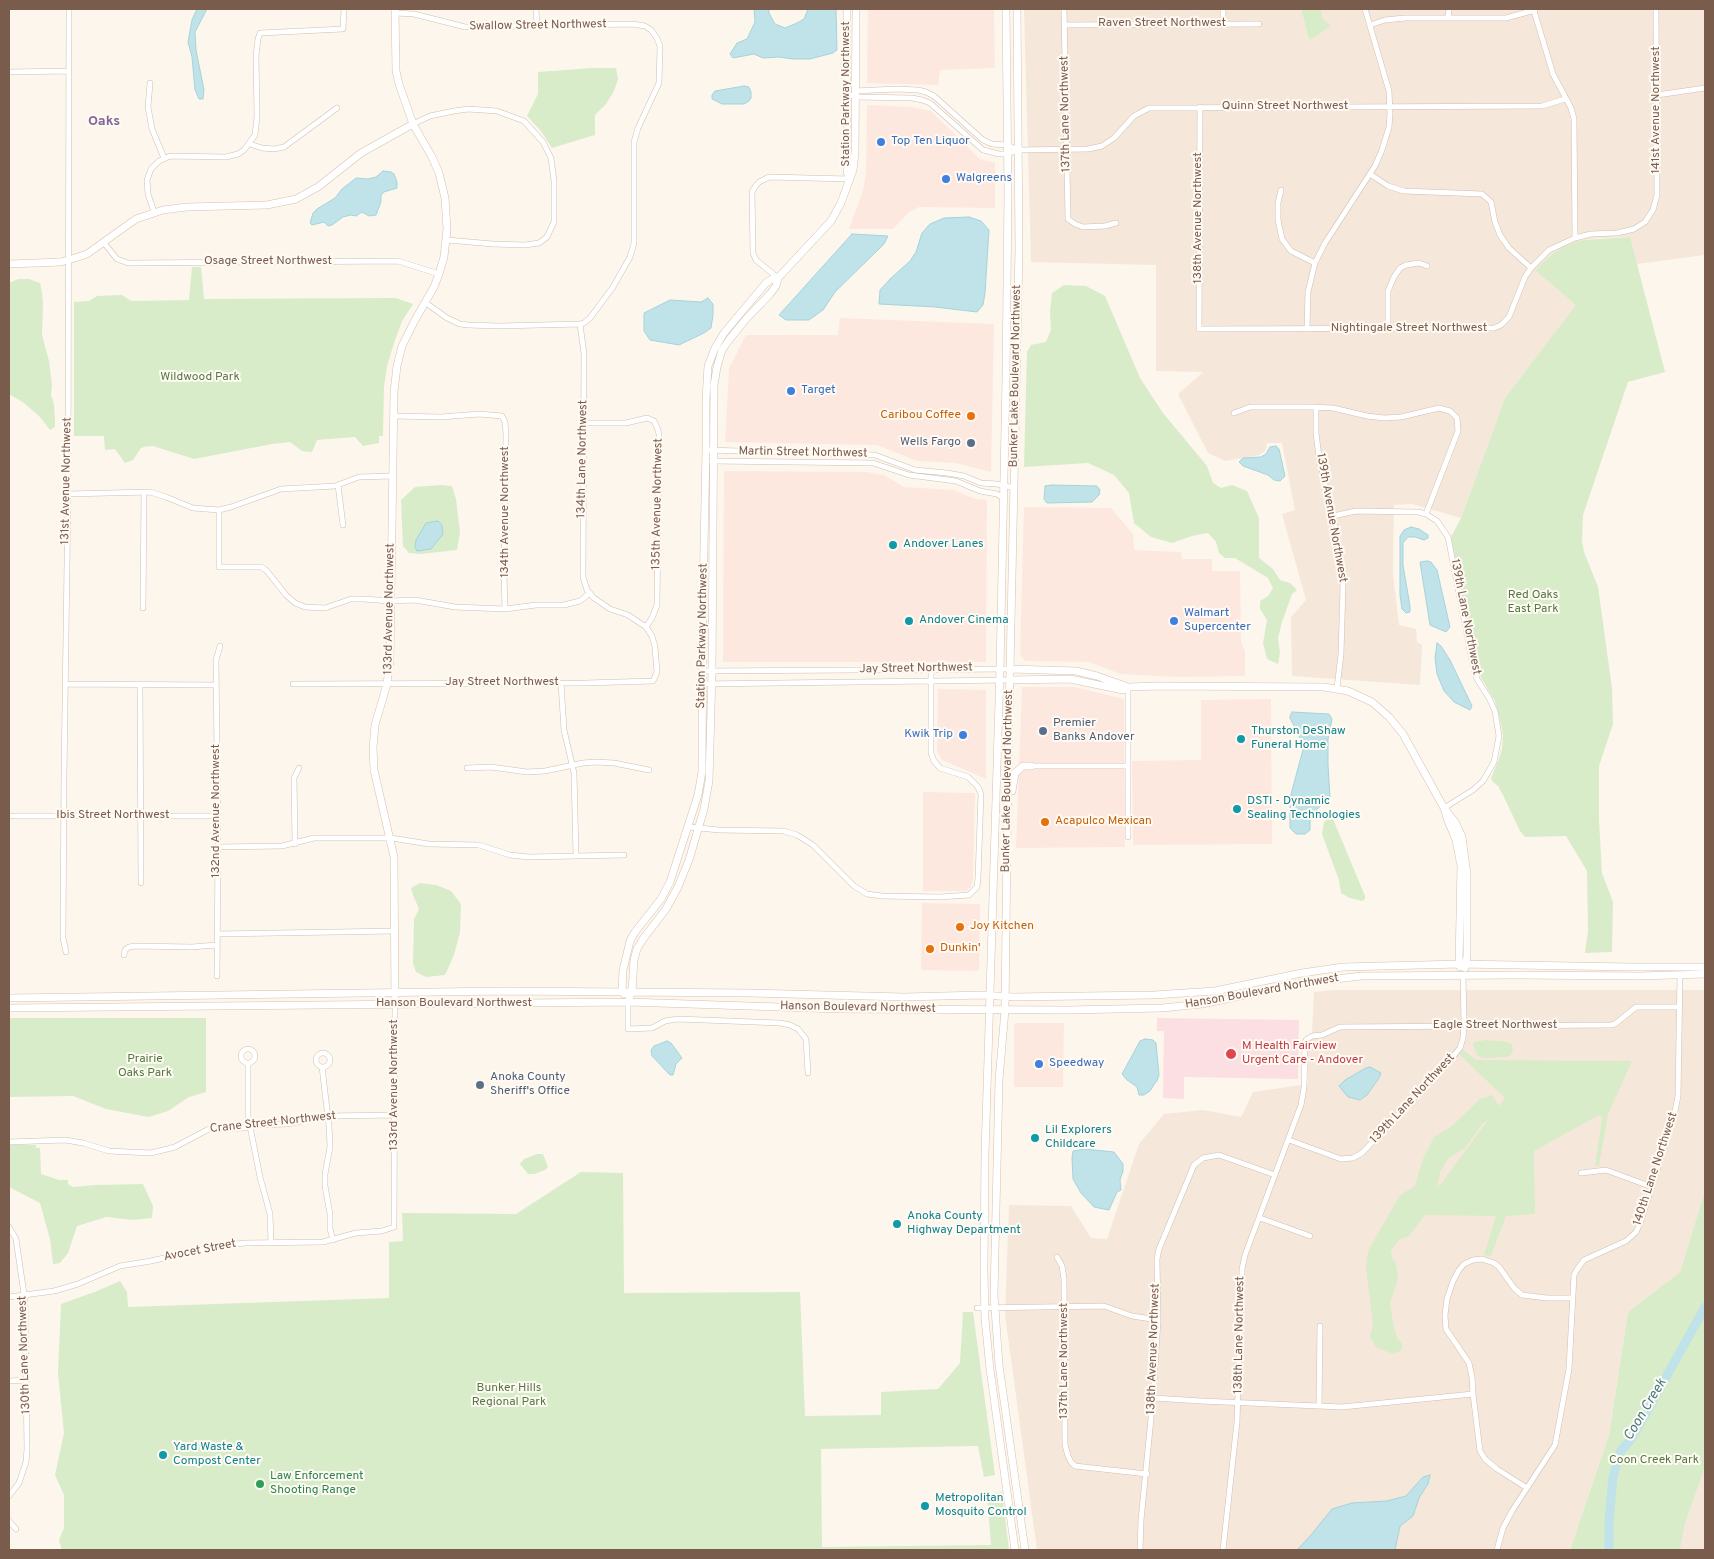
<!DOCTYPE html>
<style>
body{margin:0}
#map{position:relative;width:1714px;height:1559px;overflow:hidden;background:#fdf6ec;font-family:Overpass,sans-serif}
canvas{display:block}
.frame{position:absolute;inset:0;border:10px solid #7a5c4d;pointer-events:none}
</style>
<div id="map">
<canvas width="1714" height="1559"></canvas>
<div class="frame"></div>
</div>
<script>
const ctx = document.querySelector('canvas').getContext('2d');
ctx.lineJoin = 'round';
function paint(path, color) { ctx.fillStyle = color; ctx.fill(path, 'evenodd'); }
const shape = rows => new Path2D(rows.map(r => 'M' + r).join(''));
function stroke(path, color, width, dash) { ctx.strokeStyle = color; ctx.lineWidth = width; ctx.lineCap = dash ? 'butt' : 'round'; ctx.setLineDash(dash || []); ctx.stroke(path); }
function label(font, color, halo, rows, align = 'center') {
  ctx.font = font + ' Overpass,sans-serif'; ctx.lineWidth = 4; ctx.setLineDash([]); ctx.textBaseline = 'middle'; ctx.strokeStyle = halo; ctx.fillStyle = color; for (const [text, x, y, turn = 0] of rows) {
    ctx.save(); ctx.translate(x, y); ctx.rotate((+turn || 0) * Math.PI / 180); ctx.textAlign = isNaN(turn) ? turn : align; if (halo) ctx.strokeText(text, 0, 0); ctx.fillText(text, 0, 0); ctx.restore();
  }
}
paint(shape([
 [1024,9,1301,9,1309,40,1322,18,1321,9,1705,9,1705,255,1637,264,1629,237,1599,238,1582,240,1536,270,1577,305,1505,398,1461,518,1412,504,1394,505,1393,575,1399,625,1416,629,1417,642,1422,645,1420,685,1292,676,1291,617,1306,600,1282,514,1295,510,1282,443,1267,443,1265,451,1259,455,1225,461,1208,453,1178,394,1203,372,1156,371,1156,265,1031,262],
 [1335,990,1705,990,1705,1190,1680,1272,1628,1312,1609,1435,1570,1550,1037,1550,1005,1315,1009,1205,1071,1206,1091,1238,1107,1239,1139,1144,1164,1114,1203,1110,1241,1117,1253,1092,1308,1084,1308,1045,1312,1032,1314,992],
 [1705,1467,1705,1550,1680,1550,1685,1524]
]), '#f5e8da');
paint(shape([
 [868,9,994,9,995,68,940,70,938,85,867,83],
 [867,105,911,107,931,111,980,159,995,163,995,208,919,207,909,212,893,229,849,229,863,191,866,171],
 [840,318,994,324,991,472,956,463,917,461,877,445,725,442,729,369,746,335,838,335],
 [724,471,866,472,884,475,904,487,954,490,975,499,987,500,986,662,723,662],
 [1024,507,1111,508,1133,534,1134,550,1181,552,1182,559,1212,559,1212,571,1240,571,1241,641,1245,652,1245,676,1176,677,1121,674,1089,662,1025,661,1020,654],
 [1022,687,1075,687,1124,699,1125,847,1016,848],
 [938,689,986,690,986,779,942,760,937,752],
 [1271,699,1272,844,1133,845,1132,761,1201,760,1201,700],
 [923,792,975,793,973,880,971,887,966,891,923,891],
 [922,903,980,904,979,971,921,970],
 [1016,1023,1064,1023,1063,1087,1014,1087,1014,1026]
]), '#fde8e0');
paint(shape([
 [1157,1018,1299,1020,1298,1079,1184,1077,1184,1099,1163,1098,1164,1031,1157,1031]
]), '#fbdfe3');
paint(shape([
 [1301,9,1321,9,1322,18,1331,26,1309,40],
 [593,68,616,68,618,79,614,91,606,104,595,115,595,135,552,148,541,131,527,116,538,94,538,72],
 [1630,237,1665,372,1628,382,1583,515,1582,541,1584,552,1598,587,1612,688,1613,724,1599,766,1599,820,1602,873,1613,902,1612,952,1585,953,1588,931,1587,871,1566,836,1525,837,1520,831,1503,795,1498,786,1493,782,1491,778,1499,759,1502,749,1503,736,1501,724,1495,701,1480,676,1476,668,1451,537,1461,518,1505,398,1576,305,1535,270,1550,256,1565,246,1582,240],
 [192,267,201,267,204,299,396,298,413,304,402,321,394,343,387,366,384,387,383,436,379,436,379,443,363,446,355,437,328,439,317,440,312,452,302,451,290,442,272,444,194,459,153,446,144,447,141,448,133,460,125,463,115,449,105,450,104,436,74,436,74,302,89,301,97,296,122,295,131,301,189,300],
 [18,279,29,279,40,283,42,293,43,303,42,335,49,361,52,385,51,395,54,404,55,422,55,427,50,430,40,417,24,403,9,394,9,283],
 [1064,285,1086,286,1105,296,1140,378,1163,413,1207,466,1213,483,1221,488,1232,485,1247,491,1259,518,1259,558,1273,569,1280,580,1290,583,1297,590,1292,594,1282,622,1278,638,1280,653,1278,664,1267,659,1263,643,1267,620,1260,609,1260,601,1268,596,1273,588,1268,578,1235,558,1225,558,1219,553,1216,542,1208,533,1192,536,1172,543,1151,537,1134,523,1129,493,1114,475,1088,463,1024,467,1027,352,1031,345,1046,342,1051,330,1050,312,1052,293],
 [441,485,452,486,456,499,460,533,457,550,421,554,409,553,403,546,401,500,415,487],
 [1331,817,1333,819,1365,896,1365,899,1362,901,1350,898,1341,893,1339,880,1322,834,1324,822],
 [420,883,436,885,451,891,461,904,460,932,454,955,445,975,426,977,416,972,413,963,414,919,419,909,413,895,411,888],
 [9,1018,206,1018,206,1092,189,1097,168,1111,149,1117,106,1109,73,1096,9,1097],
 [1485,1040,1507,1042,1512,1044,1513,1051,1511,1055,1507,1057,1483,1058,1477,1055,1473,1045,1475,1042],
 [1462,1049,1476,1060,1632,1061,1608,1114,1599,1166,1595,1166,1602,1118,1599,1115,1534,1151,1535,1214,1506,1216,1491,1256,1484,1255,1496,1216,1425,1215,1409,1236,1399,1240,1391,1250,1392,1258,1396,1264,1398,1279,1390,1303,1394,1328,1397,1338,1402,1344,1402,1350,1393,1354,1376,1347,1370,1337,1373,1324,1366,1266,1368,1251,1400,1195,1415,1186,1423,1159,1434,1137,1452,1126,1480,1099,1492,1095,1499,1106,1505,1098,1459,1054],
 [1488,1120,1437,1189,1440,1172,1448,1159,1465,1148,1483,1123],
 [36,1145,36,1148,40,1148,41,1174,59,1180,68,1180,68,1184,73,1187,96,1185,143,1184,153,1206,152,1218,133,1220,106,1217,77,1226,68,1253,60,1263,53,1264,50,1239,40,1203,9,1187,9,1145],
 [537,1154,543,1154,548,1167,545,1170,534,1174,528,1174,520,1164,524,1159],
 [581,1172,623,1173,624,1293,800,1292,805,1416,881,1415,881,1392,938,1389,960,1363,963,1312,973,1312,995,1475,984,1477,978,1446,821,1449,822,1547,991,1545,987,1494,1002,1492,1009,1550,62,1550,59,1540,64,1528,64,1495,55,1475,64,1433,58,1373,61,1304,97,1291,120,1281,127,1292,128,1307,389,1298,389,1242,403,1241,402,1213,516,1214],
 [1705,1190,1705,1467,1685,1524,1680,1550,1570,1550,1609,1435,1628,1312,1680,1272]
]), '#d8ecc9');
const water = shape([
 [197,9,207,9,195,32,196,50,204,90,203,99,199,99,195,90,192,57,188,42,192,20,197,9],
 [754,9,769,9,769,13,775,24,785,28,797,23,804,19,808,9,836,9,837,50,833,53,810,59,793,59,779,57,763,58,754,54,733,58,730,54,737,43,747,39,755,22,754,9],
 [744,86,749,87,751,92,751,98,749,101,744,104,722,104,712,99,712,95,715,91,744,86],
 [383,171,391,172,394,174,397,182,397,188,384,192,381,195,381,202,376,215,369,216,362,212,356,216,351,215,343,217,332,225,328,226,324,222,312,225,310,223,313,213,317,209,335,198,342,189,356,178,368,179,376,177,383,171],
 [969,217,981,221,989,230,985,293,983,305,977,312,935,307,879,304,880,290,890,279,910,261,916,252,922,233,930,224,944,218,969,217],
 [852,234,888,236,884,244,835,292,823,310,809,320,786,320,779,315,852,234],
 [708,298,713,304,713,315,711,328,704,333,679,345,650,340,644,331,644,313,670,300,701,302,708,298],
 [1276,446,1279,449,1285,476,1280,481,1274,480,1268,475,1243,466,1239,462,1243,458,1261,457,1266,454,1270,447,1276,446],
 [1052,485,1097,486,1100,490,1099,495,1092,502,1047,503,1044,499,1045,486,1052,485],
 [438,521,442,525,443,534,431,549,417,551,415,547,416,540,426,523,438,521],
 [1411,527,1419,529,1428,535,1428,538,1424,540,1415,537,1408,537,1403,543,1403,565,1410,606,1410,612,1406,613,1402,609,1400,595,1400,536,1404,530,1411,527],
 [1427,561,1431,562,1437,570,1450,627,1446,632,1430,625,1420,562,1427,561],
 [1437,643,1441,646,1450,660,1472,706,1470,710,1454,702,1444,691,1437,674,1435,658,1437,643],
 [1292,712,1329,714,1332,719,1328,739,1328,765,1330,797,1313,813,1310,822,1310,830,1305,834,1296,834,1290,828,1290,798,1304,746,1290,718,1290,716,1292,712],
 [1145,1039,1153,1040,1156,1043,1159,1075,1157,1081,1155,1083,1150,1091,1144,1095,1139,1095,1137,1087,1127,1080,1122,1074,1140,1041,1145,1039],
 [667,1041,671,1043,682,1058,676,1064,673,1075,670,1075,652,1056,651,1050,654,1046,667,1041],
 [1370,1067,1381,1073,1379,1078,1367,1095,1360,1100,1348,1097,1339,1086,1345,1080,1366,1068,1370,1067],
 [1085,1149,1114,1152,1123,1164,1123,1171,1120,1180,1121,1190,1117,1192,1109,1210,1094,1207,1081,1193,1073,1179,1072,1158,1073,1151,1085,1149],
 [1430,1475,1428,1484,1419,1498,1413,1516,1400,1526,1395,1550,1297,1550,1311,1535,1332,1509,1352,1503,1387,1501,1406,1496,1423,1477,1430,1475]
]);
paint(water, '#bfe3e8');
stroke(water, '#a5d3da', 1);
stroke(shape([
 [1609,1550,1609,1522,1613,1477,1620,1452,1631,1439,1645,1415,1705,1307]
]), '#bfe3e8', 9);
const street = shape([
 [536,9,537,26],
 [1064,9,1068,219,1075,224,1083,227,1105,226,1116,223],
 [1223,9,1223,24],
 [1534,11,1553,74,1571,108,1574,119,1575,238],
 [395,13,414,14,465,27,632,24,645,26,651,30,657,38,660,46,659,83,638,128,634,142,634,243,630,257,613,287,590,318,584,323,580,324,499,326,468,325,460,324,447,318,426,303],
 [1448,18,1449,9],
 [1065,25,1259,24],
 [1370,25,1385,20,1405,18,1506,18,1535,10],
 [9,72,69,71],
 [150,83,148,107,152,129,164,158],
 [854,91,897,89,918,90,926,92,934,96,983,140,992,144,1007,145,1018,150],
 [847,94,856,97,912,98,922,100,930,103,983,150,999,154,1008,154,1018,150,1088,149,1102,146,1114,138,1134,116,1149,108,1542,106,1565,99],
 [1657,95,1705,88],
 [1200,107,1199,329,1494,328,1501,325,1509,317,1525,277,1531,268,1549,250,1575,238,1591,234,1617,233,1634,229,1645,222,1653,210,1657,195,1656,9],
 [413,124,430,116,454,111,468,109,497,111,524,121,543,142,551,158,554,181,554,222,547,237,539,243,525,245,493,244,447,240],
 [250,144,262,148,274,149,284,147,337,108],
 [1370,174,1388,186,1404,191,1482,194,1491,202,1495,222,1500,235,1509,248,1531,268],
 [1281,190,1278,203,1278,220,1282,239,1291,251,1315,263],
 [154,212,148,194,147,180,151,169,159,161,170,156,226,157,238,154,244,150,255,135,257,117,256,56,258,39,260,33,343,29,344,9],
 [104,243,117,259,128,263,398,261,439,274],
 [778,278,756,260,753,253,752,192,755,187,759,182,769,177,849,179],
 [1307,329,1308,292,1315,263,1325,243,1375,166,1382,150,1389,127,1390,114,1389,91,1365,9],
 [1388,329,1388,291,1394,277,1400,268,1406,265,1419,263,1427,266],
 [1316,407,1316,433,1319,457,1335,528,1343,586,1341,654,1337,688],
 [1234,413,1250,407,1310,407,1333,408,1367,416,1384,418,1401,417,1439,408,1450,411,1457,418,1458,431,1426,514],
 [394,416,441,417,479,414,502,416,505,422,506,434,504,572,505,609],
 [584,423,626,423,647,418,654,421,657,427,659,434,657,605,652,618,646,627],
 [706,450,875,455,915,470,947,473,964,476,981,483,997,484,1014,488],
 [712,461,873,463,909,475,956,481,980,491,997,494,1003,498],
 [338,485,343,525],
 [68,494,150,492,166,497,193,508,219,510,231,507,281,489,335,486,359,477,392,476],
 [219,510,219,567,261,567,266,570,286,595,295,603,305,607,325,608,351,599,364,599,390,601,415,600,455,607,505,609,536,605,564,605,580,601,590,593],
 [1333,516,1356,511,1418,512,1426,514,1437,521,1448,537,1473,665,1477,679,1489,698,1495,711,1499,736,1494,762,1483,781,1473,790,1444,808],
 [143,608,144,492],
 [702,671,1010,669],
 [561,683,564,730,574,773,576,855],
 [65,684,216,685],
 [293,684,586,683,653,681,654,679,657,672,655,647,652,636,646,627,628,615,610,609,594,598,587,590,583,577,584,354,580,324],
 [702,684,1010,680],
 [140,685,141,883],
 [1031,766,1128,766],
 [467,768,491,767,527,772,545,771,583,763,595,762,614,763,649,770],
 [9,816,217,816],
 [689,827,719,830,784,831,797,835,813,845,854,886,867,894,882,896,940,897,969,895,977,887,978,878,981,794,978,787,968,777,940,768,934,761,931,753,931,669],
 [1128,837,1128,687],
 [295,844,294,778,299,768],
 [218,847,282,846,314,838,391,838,429,844,479,845,510,855,529,857,624,855],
 [217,934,395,931],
 [66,952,63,938,64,775,68,494,69,9],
 [124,955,125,950,129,947,135,946,192,947,216,945],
 [217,976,218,847,216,660,220,646],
 [628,1002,628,1029,652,1028,665,1021,678,1019,780,1023,790,1025,798,1029,806,1039,808,1073],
 '241 1056a7 7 0 1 1 14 0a7 7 0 1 1-14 0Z',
 '316 1060a7 7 0 1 1 14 0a7 7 0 1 1-14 0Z',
 [248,1064,248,1116,260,1177,270,1214,271,1242],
 [322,1067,329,1126,330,1147,325,1174,325,1186,330,1214,330,1229,333,1240],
 [1289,1140,1341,1159,1353,1158,1362,1153,1450,1060,1460,1048,1463,1038,1464,1022,1463,975],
 [9,1142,65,1140,83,1143,109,1151,151,1153,175,1147,209,1129,245,1128,257,1125,287,1124,328,1116,395,1115],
 [1581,1173,1606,1170,1652,1187],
 [1260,1218,1310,1236],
 [9,1227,16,1239,25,1301,27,1449,26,1462,19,1483,9,1496],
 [1057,1257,1062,1266,1064,1279,1065,1445,1068,1456,1071,1462,1075,1466,1147,1474],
 [9,1297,54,1291,78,1284,120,1266,151,1261,212,1247,245,1243,323,1242,356,1233,382,1231,394,1227,395,1004],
 [977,1308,1104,1306,1132,1316,1158,1320],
 [9,1381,27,1380],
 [1153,1398,1201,1401,1342,1407,1473,1394],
 [1319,1406,1320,1326],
 [1527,1488,1497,1469,1485,1459,1480,1451,1473,1394,1472,1377,1469,1363,1446,1329,1445,1315,1447,1299,1453,1281,1459,1270,1464,1264,1473,1260,1482,1259,1494,1263,1499,1267,1514,1288,1522,1295,1547,1298,1572,1298],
 [9,1521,16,1529],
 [1140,1550,1141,1520,1153,1398,1158,1320,1157,1259,1159,1249,1194,1165,1203,1158,1219,1155,1275,1175],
 [1223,1550,1237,1422,1242,1269,1245,1255,1301,1105,1304,1088,1305,1043,1306,1040,1312,1036,1322,1035,1340,1027,1611,1025,1615,1024,1636,1007,1680,1007],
 [1497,1550,1503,1528,1512,1511,1555,1445,1569,1369,1574,1275,1578,1268,1584,1260,1626,1241,1636,1232,1641,1221,1675,1111,1678,1096,1680,975]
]);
const secondary = shape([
 [847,9,847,171,849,179],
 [1006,9,1008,193,1006,379,1000,669,985,1154,984,1270,985,1319,990,1369,1015,1550],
 [1017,9,1019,249,1008,763,1005,1010,999,1080,994,1295,999,1365,1025,1550],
 [9,264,61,262,75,258,87,254,136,219,163,210,187,207,267,205,296,199,318,187,361,153,413,124],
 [1010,669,1076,671,1097,676,1128,687],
 [1010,680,1070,679,1123,690,1128,687,1158,686,1324,687,1348,691,1372,702,1389,717,1403,734,1444,808,1455,822,1462,837,1467,875,1467,956,1465,968],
 [1012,791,1015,773,1023,766,1031,766],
 [1444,808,1448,821,1456,840,1461,866,1459,964,1460,967],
 [624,994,622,991,623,970,630,941,635,932,661,899,670,882,698,795,702,772,703,597,706,450,706,399,708,366,715,348,724,333,766,283,772,279,778,278],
 [9,998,506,991,750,993,904,997,982,995,1013,997,1154,995,1215,991,1302,973,1343,967,1459,964,1631,967,1705,967],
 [628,1002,632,991,634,960,637,949,643,939,666,909,678,887,689,860,704,809,709,781,712,672,714,385,717,367,722,350,729,340,746,319,770,294,776,286,778,278,831,221,841,203,853,170,855,152,856,9],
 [395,1004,394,857,374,770,373,748,375,725,387,684,390,660,394,392,397,366,402,346,415,320,434,287,439,274,444,257,447,229,445,198,439,173,432,157,413,124,399,84,396,71,395,9],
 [9,1008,628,1002,840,1009,1069,1010,1162,1008,1202,1004,1303,983,1361,976,1517,975,1640,976,1705,974]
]);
stroke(street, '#d1beb0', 6);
stroke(secondary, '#d6c0b0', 8);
stroke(street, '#fff', 5);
stroke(secondary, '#fff', 7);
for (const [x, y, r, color] of [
 [881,142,5,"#3f7fe0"],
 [946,179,5,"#3f7fe0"],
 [791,391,5,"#3f7fe0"],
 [971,416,5,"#e8710a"],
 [971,443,5,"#5c6f8a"],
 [893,545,5,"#0f9aa8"],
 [909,621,5,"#0f9aa8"],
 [1174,621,5,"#3f7fe0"],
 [1043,731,5,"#5c6f8a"],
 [963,735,5,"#3f7fe0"],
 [1241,739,5,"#0f9aa8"],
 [1237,809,5,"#0f9aa8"],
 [1045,822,5,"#e8710a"],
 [960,927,5,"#e8710a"],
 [930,949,5,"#e8710a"],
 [1231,1054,6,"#e0444e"],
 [1039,1064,5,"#3f7fe0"],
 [480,1085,5,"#5c6f8a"],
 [1035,1138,5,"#0f9aa8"],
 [897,1224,5,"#0f9aa8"],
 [163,1455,5,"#0f9aa8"],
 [260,1484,5,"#2e9e5b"],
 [925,1506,5,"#0f9aa8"]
]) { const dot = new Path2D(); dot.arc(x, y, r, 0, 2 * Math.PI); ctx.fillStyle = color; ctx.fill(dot); stroke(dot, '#fffaf3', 2); }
label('12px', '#7a5c4d', '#fffaf3', [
 ["Raven Street Northwest",1162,24],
 ["Swallow Street Northwest",538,26,-1],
 ["Station Parkway Northwest",847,94,-90],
 ["Quinn Street Northwest",1285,107],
 ["141st Avenue Northwest",1657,110,-90],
 ["137th Lane Northwest",1066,114,-91],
 ["138th Avenue Northwest",1199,218,-90],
 ["Osage Street Northwest",268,262],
 ["Nightingale Street Northwest",1409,329],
 ["Bunker Lake Boulevard Northwest",1016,376,-89],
 ["Martin Street Northwest",803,453,1],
 ["134th Lane Northwest",583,459,-89],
 ["131st Avenue Northwest",67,481,-89],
 ["135th Avenue Northwest",658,504,-89],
 ["134th Avenue Northwest",506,512,-90],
 ["139th Avenue Northwest",1331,518,80],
 ["133rd Avenue Northwest",390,609,-89],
 ["139th Lane Northwest",1465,617,79],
 ["Station Parkway Northwest",703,636,-89],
 ["Jay Street Northwest",916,669,-1],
 ["Jay Street Northwest",502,683],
 ["Bunker Lake Boulevard Northwest",1008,781,-89],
 ["132nd Avenue Northwest",217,811,-90],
 ["Ibis Street Northwest",113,816],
 ["Hanson Boulevard Northwest",1262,992,-10],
 ["Hanson Boulevard Northwest",454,1004],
 ["Hanson Boulevard Northwest",858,1008,1],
 ["Eagle Street Northwest",1495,1026],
 ["133rd Avenue Northwest",395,1085,-90],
 ["139th Lane Northwest",1413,1099,-47],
 ["Crane Street Northwest",273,1123,-6],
 ["140th Lane Northwest",1656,1169,-72],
 ["Avocet Street",200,1251,-11],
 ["138th Lane Northwest",1240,1335,-89],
 ["138th Avenue Northwest",1154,1349,-88],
 ["130th Lane Northwest",25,1355,-92],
 ["137th Lane Northwest",1065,1361,-90]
]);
label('12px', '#366cbe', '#fffaf3', [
 ["Top Ten Liquor",891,142],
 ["Walgreens",956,179],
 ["Target",801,391],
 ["Walmart",1184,614],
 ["Supercenter",1184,628],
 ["Kwik Trip",953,735,"right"],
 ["Speedway",1049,1064]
], 'left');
label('12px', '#537a41', '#fffaf3', [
 ["Wildwood Park",200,378],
 ["Red Oaks",1533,596],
 ["East Park",1533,610],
 ["Prairie",145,1060],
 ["Oaks Park",145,1074],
 ["Bunker Hills",509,1389],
 ["Regional Park",509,1403],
 ["Coon Creek Park",1654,1461]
]);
label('12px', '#c56008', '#fffaf3', [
 ["Caribou Coffee",961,416,"right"],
 ["Acapulco Mexican",1055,822],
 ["Joy Kitchen",970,927],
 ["Dunkin'",940,949]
], 'left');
label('12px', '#4e5e75', '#fffaf3', [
 ["Wells Fargo",961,443,"right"],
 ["Premier",1053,724],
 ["Banks Andover",1053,738],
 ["Anoka County",490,1078],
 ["Sheriff's Office",490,1092]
], 'left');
label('12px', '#0d838f', '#fffaf3', [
 ["Andover Lanes",903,545],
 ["Andover Cinema",919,621],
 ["Thurston DeShaw",1251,732],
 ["Funeral Home",1251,746],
 ["DSTI - Dynamic",1247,802],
 ["Sealing Technologies",1247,816],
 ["Lil Explorers",1045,1131],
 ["Childcare",1045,1145],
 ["Anoka County",907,1217],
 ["Highway Department",907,1231],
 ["Yard Waste &",173,1448],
 ["Compost Center",173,1462],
 ["Metropolitan",935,1499],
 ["Mosquito Control",935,1513]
], 'left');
label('12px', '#be3a42', '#fffaf3', [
 ["M Health Fairview",1242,1047],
 ["Urgent Care - Andover",1242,1061]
], 'left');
label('12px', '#27864d', '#fffaf3', [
 ["Law Enforcement",270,1477],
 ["Shooting Range",270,1491]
], 'left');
label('bold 14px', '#846695', '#fffaf3', [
 ["Oaks",104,122]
]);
label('italic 14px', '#437c86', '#fffaf3', [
 ["Coon Creek",1646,1410,-59]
]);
</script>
